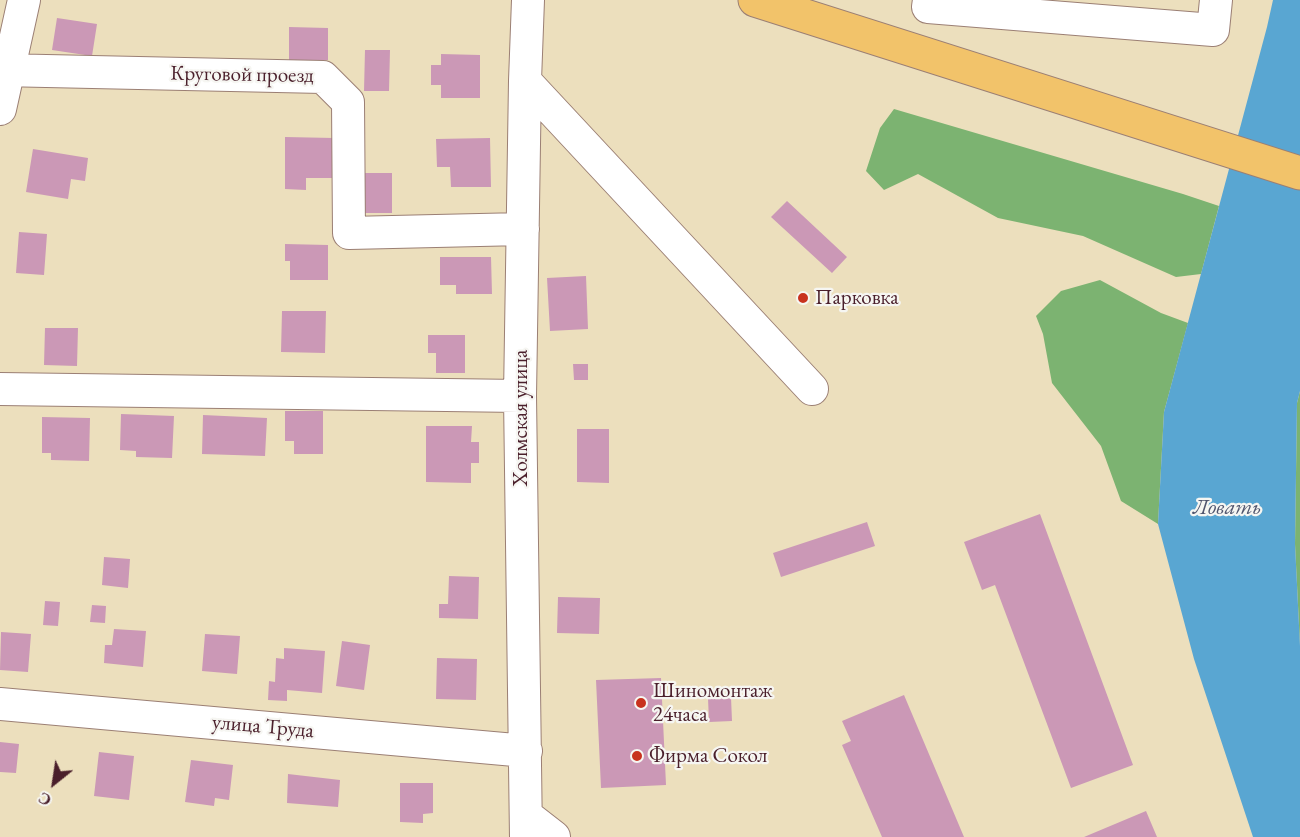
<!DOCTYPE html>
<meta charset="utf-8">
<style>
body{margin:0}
#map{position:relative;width:1300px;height:837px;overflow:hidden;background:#ecdfbd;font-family:"EB Garamond",serif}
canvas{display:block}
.north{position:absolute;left:24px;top:753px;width:60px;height:60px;-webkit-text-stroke:4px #f6f6f2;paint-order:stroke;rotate:210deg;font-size:16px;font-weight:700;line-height:24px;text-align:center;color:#4a1f2b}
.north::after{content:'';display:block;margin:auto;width:21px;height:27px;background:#4a1f2b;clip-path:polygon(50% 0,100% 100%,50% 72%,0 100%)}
</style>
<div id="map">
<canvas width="1300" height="837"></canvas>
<div class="north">С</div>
</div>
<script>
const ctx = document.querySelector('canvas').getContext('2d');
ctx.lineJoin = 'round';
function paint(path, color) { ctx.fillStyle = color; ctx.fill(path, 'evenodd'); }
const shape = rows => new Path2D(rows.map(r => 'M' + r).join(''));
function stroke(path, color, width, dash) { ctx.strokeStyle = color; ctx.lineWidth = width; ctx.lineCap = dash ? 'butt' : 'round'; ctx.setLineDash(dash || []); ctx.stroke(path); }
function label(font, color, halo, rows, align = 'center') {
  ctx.font = font + ' "EB Garamond",serif'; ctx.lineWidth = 4.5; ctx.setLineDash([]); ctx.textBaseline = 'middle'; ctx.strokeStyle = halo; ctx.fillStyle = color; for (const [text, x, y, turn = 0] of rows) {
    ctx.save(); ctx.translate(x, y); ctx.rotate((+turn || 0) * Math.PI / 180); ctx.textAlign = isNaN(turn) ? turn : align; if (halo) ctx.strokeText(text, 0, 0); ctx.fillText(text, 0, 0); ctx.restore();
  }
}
paint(shape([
 [894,109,1183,194,1219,206,1201,274,1176,277,1083,236,998,218,918,174,884,190,866,171,880,128],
 [1100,280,1161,313,1188,323,1164,412,1158,524,1121,501,1101,446,1052,383,1043,334,1036,316,1061,291],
 [1300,391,1300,646,1295,544,1297,403]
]), '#7cb371');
paint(shape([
 [1273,0,1300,0,1300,391,1297,403,1295,544,1300,646,1300,837,1253,837,1194,659,1158,524,1164,412,1267,27]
]), '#59a6d2');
paint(shape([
 [57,18,97,24,92,56,52,50],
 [289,27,328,28,328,60,289,60],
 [365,50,390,50,389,91,364,91],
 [441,54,480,55,480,98,441,98,441,85,431,85,431,65,441,65],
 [285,137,334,138,333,178,306,178,306,190,285,189],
 [490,138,491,187,451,187,450,167,437,167,436,139],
 [33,149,88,158,85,181,71,179,68,199,26,192],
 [355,173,392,173,392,213,356,213],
 [787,201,847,257,832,273,771,217],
 [19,232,47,234,44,275,16,273],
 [285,244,328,245,328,280,290,280,290,261,285,261],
 [440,257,491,257,492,294,456,294,456,285,440,285],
 [586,276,588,329,550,331,547,278],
 [282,311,326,311,325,353,281,352],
 [45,328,78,328,77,366,44,365],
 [428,335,465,335,465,373,436,373,436,353,428,353],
 [573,364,588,364,588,380,574,380],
 [285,411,323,411,323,454,294,454,294,441,285,441],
 [121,414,174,416,172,458,136,457,136,451,120,450],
 [203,415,267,418,265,456,202,454],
 [42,417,90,418,89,461,51,460,51,453,42,453],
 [426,426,472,426,471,442,479,442,479,463,471,463,471,483,426,482],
 [577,429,609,429,609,483,577,482],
 [1040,514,1133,765,1071,788,995,585,982,590,964,542],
 [867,522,875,546,781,577,773,553],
 [104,557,130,559,128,588,102,585],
 [449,576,479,577,478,619,439,618,439,604,448,604],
 [558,597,600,598,599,634,557,633],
 [45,601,60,602,58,626,43,625],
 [92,605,106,606,105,623,90,622],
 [114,629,146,631,143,667,104,663,105,645,112,645],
 [1,632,31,634,28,672,0,670],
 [205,634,240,636,237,674,202,671],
 [342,641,370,645,364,690,336,686],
 [284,648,325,651,322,693,287,690,287,701,268,700,269,681,275,682,276,658,284,659],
 [437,658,477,659,476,700,436,699],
 [661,678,666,785,601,788,596,680],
 [904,695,964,837,882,837,842,745,851,741,842,721],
 [731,697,732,721,709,722,708,698],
 [0,742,19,744,16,773,0,772],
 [99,752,134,756,129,800,94,796],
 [191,760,233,765,229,800,215,798,214,806,185,802],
 [288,774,340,780,338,807,287,803],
 [400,783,433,783,433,813,423,814,423,823,400,822],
 [1146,811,1157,837,1084,837]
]), '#cb98b6');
const minor = shape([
 [929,0,928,7,1213,30,1216,0],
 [0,70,323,77,348,102,349,233,523,229],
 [525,81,812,389],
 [0,109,24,0],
 [0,389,520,396],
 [0,704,526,751],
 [527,816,554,837],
 [526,837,520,396,525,81,528,0]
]);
const major = shape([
 [755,0,1300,173]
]);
stroke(minor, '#9b7f74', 34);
stroke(major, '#9b7f74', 35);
stroke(minor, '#fff', 32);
stroke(major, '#f2c36a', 33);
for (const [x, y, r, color] of [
 [803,298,6,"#c8321e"],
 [641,703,6,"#c8321e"],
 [637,756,6,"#c8321e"]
]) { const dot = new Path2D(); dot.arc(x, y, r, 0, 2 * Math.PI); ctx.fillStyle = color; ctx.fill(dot); stroke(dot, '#f6f6f2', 2); }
label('21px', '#4a1f2b', '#f6f6f2', [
 ["Круговой проезд",242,75,1],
 ["Холмская улица",521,418,-90],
 ["улица Труда",263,727,5]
]);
label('21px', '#4a1f2b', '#f6f6f2', [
 ["Парковка",815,298],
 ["Шиномонтаж",653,691],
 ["24часа",653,715],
 ["Фирма Сокол",649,756]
], 'left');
label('italic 22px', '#50556e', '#f6f6f2', [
 ["Ловать",1227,508]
]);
</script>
